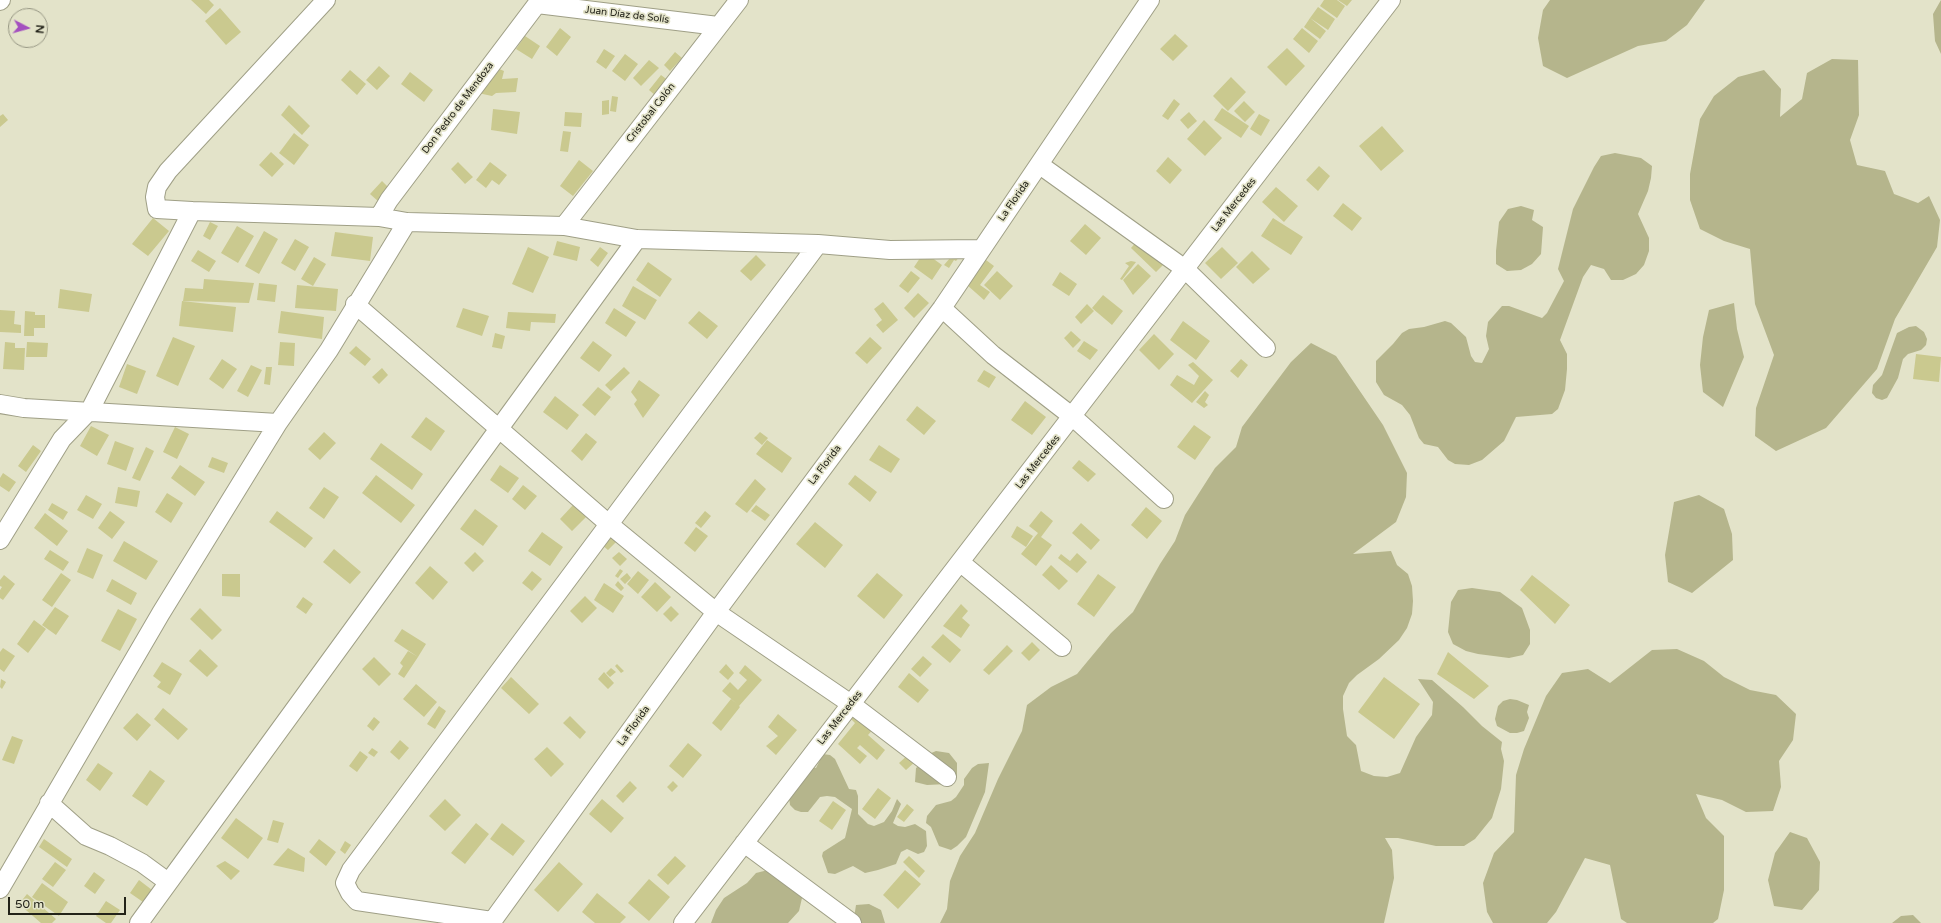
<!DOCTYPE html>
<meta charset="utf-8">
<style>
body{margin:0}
#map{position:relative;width:1941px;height:923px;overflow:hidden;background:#e3e3c9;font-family:"Varela Round",sans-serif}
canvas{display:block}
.north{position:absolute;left:8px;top:8px;width:40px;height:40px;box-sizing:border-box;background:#e3e3c9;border:1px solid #969683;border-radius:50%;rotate:96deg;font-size:11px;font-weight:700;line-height:16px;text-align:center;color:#232319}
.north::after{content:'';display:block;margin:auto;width:14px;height:18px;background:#a450bf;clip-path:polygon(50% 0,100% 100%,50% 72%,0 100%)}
.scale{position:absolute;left:8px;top:897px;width:118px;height:18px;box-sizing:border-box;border:2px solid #232319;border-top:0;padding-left:5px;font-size:12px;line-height:14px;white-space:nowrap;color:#232319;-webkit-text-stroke:3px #e3e3c9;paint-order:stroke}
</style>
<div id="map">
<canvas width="1941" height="923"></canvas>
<div class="north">N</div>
<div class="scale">50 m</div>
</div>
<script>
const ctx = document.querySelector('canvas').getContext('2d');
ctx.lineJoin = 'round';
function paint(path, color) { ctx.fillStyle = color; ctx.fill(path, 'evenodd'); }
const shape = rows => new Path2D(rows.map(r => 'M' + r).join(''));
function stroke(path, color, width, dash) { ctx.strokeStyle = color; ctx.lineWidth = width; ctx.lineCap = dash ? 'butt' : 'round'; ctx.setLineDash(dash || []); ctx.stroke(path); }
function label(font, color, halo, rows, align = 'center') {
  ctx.font = font + ' "Varela Round",sans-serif'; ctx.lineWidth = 3.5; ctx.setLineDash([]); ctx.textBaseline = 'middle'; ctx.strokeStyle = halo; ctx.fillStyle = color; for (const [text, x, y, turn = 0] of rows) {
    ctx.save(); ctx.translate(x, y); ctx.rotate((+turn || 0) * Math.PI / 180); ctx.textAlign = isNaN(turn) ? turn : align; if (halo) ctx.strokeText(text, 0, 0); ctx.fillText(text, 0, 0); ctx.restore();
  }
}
paint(shape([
 [1550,0,1705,0,1687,25,1666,41,1638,46,1567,78,1543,66,1538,38,1543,10],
 [1941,0,1941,54,1935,41,1933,14],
 [1832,59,1858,60,1859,115,1850,140,1857,165,1885,171,1894,194,1918,203,1929,196,1940,220,1937,247,1895,319,1877,369,1826,428,1776,451,1755,436,1756,408,1774,355,1755,304,1750,249,1724,241,1700,229,1690,200,1690,174,1700,119,1714,96,1738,77,1764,70,1781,89,1780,117,1802,99,1807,73],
 [1615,153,1641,158,1652,166,1651,178,1648,191,1638,214,1649,238,1649,251,1644,265,1636,274,1623,280,1611,280,1604,269,1591,265,1583,277,1560,340,1567,354,1567,369,1565,390,1558,409,1552,414,1516,417,1504,441,1482,460,1469,465,1455,464,1448,460,1438,447,1424,444,1419,438,1410,415,1402,405,1384,395,1376,382,1376,361,1393,344,1402,333,1409,329,1424,327,1445,321,1451,323,1466,337,1471,356,1475,362,1482,363,1489,349,1486,336,1488,322,1502,306,1509,306,1542,318,1547,313,1564,281,1558,269,1573,209,1594,167,1601,156],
 [1521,206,1534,210,1532,220,1543,227,1541,254,1532,264,1521,270,1507,271,1496,264,1496,251,1499,222,1508,209],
 [1734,303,1737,329,1744,357,1723,407,1703,392,1700,365,1703,337,1709,310],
 [1916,326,1924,332,1927,339,1926,345,1921,350,1908,354,1903,359,1898,378,1887,398,1882,400,1876,398,1872,393,1873,385,1882,375,1897,333,1909,327],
 [1311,343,1336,356,1383,425,1407,473,1406,497,1396,522,1353,554,1391,551,1397,565,1408,574,1412,586,1413,601,1412,614,1407,628,1399,640,1379,659,1357,675,1349,683,1343,696,1343,709,1347,736,1356,745,1361,771,1374,776,1387,777,1400,773,1416,737,1432,715,1433,702,1418,679,1432,680,1463,707,1482,726,1502,742,1501,749,1504,761,1501,789,1492,818,1475,839,1464,846,1436,846,1398,838,1385,838,1392,850,1394,878,1384,923,940,923,947,909,950,881,960,856,975,833,998,779,1022,731,1027,705,1051,687,1077,674,1111,633,1133,612,1160,564,1175,541,1185,515,1215,468,1236,447,1242,427,1291,362],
 [1699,495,1724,509,1732,534,1733,560,1692,593,1668,582,1665,555,1674,502],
 [1472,588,1500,592,1522,608,1530,630,1530,644,1523,655,1509,658,1478,654,1466,651,1453,644,1448,632,1451,602,1458,590],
 [1677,649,1704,661,1724,677,1750,690,1776,695,1796,714,1793,740,1779,761,1781,787,1773,811,1746,812,1722,800,1696,794,1706,818,1724,836,1724,890,1718,919,1713,923,1627,923,1621,919,1610,865,1585,858,1556,912,1547,923,1493,923,1487,912,1483,883,1494,853,1514,832,1516,775,1524,749,1546,696,1562,673,1588,669,1610,683,1652,650],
 [1510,699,1517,700,1529,705,1527,712,1529,718,1524,731,1517,733,1510,733,1497,726,1495,719,1498,706,1503,701],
 [936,751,949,753,957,763,957,776,947,784,927,785,915,782,916,768,927,760,929,754],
 [823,754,830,755,835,759,849,789,856,790,858,796,858,814,868,824,874,826,884,822,892,811,897,799,901,804,893,823,898,826,905,827,915,824,926,831,927,846,924,852,918,854,907,849,901,852,896,864,878,870,865,873,853,866,835,874,828,873,822,856,823,852,845,838,852,809,835,797,827,796,820,797,808,812,801,812,795,810,790,805,789,798,809,767,816,768],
 [989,763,985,792,966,837,957,846,951,850,939,846,931,827,926,823,927,816,936,805,951,801,956,797,964,785,964,779,972,768,978,764],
 [1790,832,1807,838,1820,862,1819,890,1802,910,1774,906,1768,880,1775,853],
 [784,866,800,884,802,898,799,911,788,923,711,923,716,910,724,898,747,883,756,873],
 [869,904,881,910,885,923,855,923,854,918,856,905],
 [1913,915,1921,923,1892,923,1901,916]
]), '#b5b58c');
paint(shape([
 [191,0,209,0,214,5,206,14],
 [1324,0,1337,0,1345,6,1337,18,1320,6],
 [1338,0,1352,0,1347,6],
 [1318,7,1335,19,1328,30,1310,18],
 [220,8,241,32,226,45,205,21],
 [1310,18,1326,31,1320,39,1304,27],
 [560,28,571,37,557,56,546,47],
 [1302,28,1318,41,1309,53,1293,39],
 [1175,34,1188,46,1173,61,1160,49],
 [525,36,540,46,532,59,516,49],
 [1287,48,1305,66,1286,86,1267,67],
 [604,49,615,56,606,69,596,62],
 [675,52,682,58,670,71,664,65],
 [625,54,638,64,625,81,612,71],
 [649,60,659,68,641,86,633,78],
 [379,66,390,76,377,90,366,80],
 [497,68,504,71,502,79,518,78,516,92,496,93,492,96,478,93],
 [350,70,366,84,357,95,341,80],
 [410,72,433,90,424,102,401,84],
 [661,75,669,81,656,96,649,90],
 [1231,77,1246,92,1228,111,1213,96],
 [612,96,618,97,616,112,610,111],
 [1174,99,1180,104,1168,120,1162,116],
 [609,100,609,114,602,115,602,101],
 [1244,101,1255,112,1245,122,1234,111],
 [289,105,310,126,302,135,281,115],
 [1222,108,1249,126,1241,138,1214,120],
 [493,109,520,112,517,134,491,130],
 [565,112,582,113,581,127,564,126],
 [1189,112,1197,121,1188,129,1180,120],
 [3,114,8,120,0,127,0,116],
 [1259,114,1270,120,1261,136,1250,129],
 [1204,120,1222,138,1205,156,1187,139],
 [1382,126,1404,151,1381,171,1359,146],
 [563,131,571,132,568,152,560,151],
 [294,133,309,145,294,165,279,153],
 [271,152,284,164,272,177,259,165],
 [1168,157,1182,170,1170,184,1156,171],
 [579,160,593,171,573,196,560,186],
 [458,162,473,177,465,184,451,169],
 [490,162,507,175,499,185,492,180,486,188,476,180],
 [1319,166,1330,176,1318,191,1306,180],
 [382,181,390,189,379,202,370,194],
 [1276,187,1298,206,1284,222,1262,202],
 [1343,203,1362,218,1352,231,1333,216],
 [153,218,169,231,148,256,132,244],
 [1273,218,1303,237,1291,255,1261,236],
 [210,222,218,226,210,240,203,236],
 [1085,224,1101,238,1086,255,1070,241],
 [237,226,254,236,238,263,221,253],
 [264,231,278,239,259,274,245,266],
 [335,232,373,237,370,261,331,256],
 [295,239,309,247,295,271,281,263],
 [1138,240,1163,265,1156,272,1131,248],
 [557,241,580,247,577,261,553,255],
 [528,247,549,257,533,293,512,284],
 [600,247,608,253,598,267,590,260],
 [1222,247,1238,263,1221,279,1205,263],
 [198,250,216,261,209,272,191,261],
 [952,251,960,256,956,261,954,260,949,268,944,265,950,258],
 [1252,251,1270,269,1253,284,1236,267],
 [924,252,942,265,932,280,914,267],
 [756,255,766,265,751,281,740,271],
 [314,257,326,264,313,286,301,279],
 [986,260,994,266,980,285,990,292,984,300,967,285],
 [1131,261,1136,262,1122,280,1120,279,1129,266,1125,263],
 [648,262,672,279,660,297,636,280],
 [1138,264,1151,276,1133,295,1123,280],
 [911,271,920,278,908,293,899,286],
 [997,271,1013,286,1000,300,984,285],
 [1060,272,1077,284,1069,296,1052,285],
 [204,279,254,283,249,303,183,301,185,288,203,289],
 [259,283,277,285,275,302,257,300],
 [297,285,338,289,336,311,295,308],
 [633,286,657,300,645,320,622,306],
 [60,289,92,294,89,312,58,308],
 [918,293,929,303,914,318,904,308],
 [1103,295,1123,311,1112,325,1092,308],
 [182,301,236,307,233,332,179,326],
 [883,302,898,320,883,333,876,325,882,320,874,309],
 [1087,304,1094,311,1081,324,1075,317],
 [463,308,489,316,482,336,456,327],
 [614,308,636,322,626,337,605,323],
 [0,310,15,311,14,324,21,325,21,333,0,332],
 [25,311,35,312,35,315,45,315,45,328,34,328,34,336,24,336],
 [281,311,324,317,322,339,278,333],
 [699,311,718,326,707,339,688,323],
 [508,312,556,314,555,323,531,322,530,331,506,328],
 [1183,321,1210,341,1196,360,1170,340],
 [1071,331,1081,340,1073,348,1064,338],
 [495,333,505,336,502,349,492,347],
 [1154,334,1174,354,1159,370,1139,350],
 [173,337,195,346,178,386,156,376],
 [870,337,882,348,867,364,855,353],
 [593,341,612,355,599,372,580,358],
 [1084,341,1098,350,1090,360,1077,351],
 [5,342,15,343,15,348,25,348,24,370,3,369],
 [27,342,48,343,47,357,26,357],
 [280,342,295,343,294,366,278,365],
 [356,346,371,359,365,366,349,353],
 [1916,354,1941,357,1939,382,1913,379],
 [222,359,237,369,223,389,209,379],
 [1241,359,1248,365,1238,378,1230,371],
 [1193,362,1213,380,1192,403,1170,385,1177,375,1194,385,1199,376,1188,365],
 [127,364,146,371,137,394,119,387],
 [251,365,262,370,248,397,237,391],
 [266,367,272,367,270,385,264,384],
 [624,367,630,373,611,391,605,385],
 [382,368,388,375,379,384,372,377],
 [984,370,996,377,989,388,977,381],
 [639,380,660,395,643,418,634,404,637,400,631,392],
 [598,387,611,397,595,416,582,405],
 [1205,391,1209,395,1205,402,1208,405,1204,408,1196,402],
 [555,396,579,415,567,430,543,412],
 [1025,401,1046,417,1032,435,1011,420],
 [917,406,936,421,924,435,906,420],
 [426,417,445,431,431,451,411,437],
 [1194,425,1211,437,1195,460,1177,447],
 [91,426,109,435,97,456,80,446],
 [175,427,189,434,177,459,163,452],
 [324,432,336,443,320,460,308,449],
 [760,432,768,438,762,445,754,438],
 [586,433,597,442,582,461,571,451],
 [767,440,792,458,782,473,756,454],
 [115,441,134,448,126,471,107,464],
 [381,443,423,474,412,490,370,459],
 [33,445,41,451,26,472,18,466],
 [879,445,900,459,891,473,869,460],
 [146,447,154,451,140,481,132,478],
 [212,457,228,463,224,473,208,467],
 [1079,460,1096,474,1088,482,1072,468],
 [180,465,205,482,195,496,171,478],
 [500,465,519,478,508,493,490,480],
 [3,473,16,482,9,492,0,486,0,478],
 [376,475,415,505,401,523,362,493],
 [855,475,877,492,870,502,848,484],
 [755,479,766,489,747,513,735,504],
 [523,485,537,496,525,510,512,499],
 [118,487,140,491,137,507,115,503],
 [324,487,339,497,324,519,309,508],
 [167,493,183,503,171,523,155,512],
 [86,495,102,504,93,519,77,510],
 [52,503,68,512,63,520,48,510],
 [573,505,586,517,572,531,560,519],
 [756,505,770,515,765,521,751,511],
 [1146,507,1162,521,1147,539,1131,525],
 [475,509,498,526,483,546,460,529],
 [110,511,125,522,112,539,98,528],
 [277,511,313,538,305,548,269,522],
 [705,511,711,516,701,528,695,523],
 [1041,511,1053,521,1041,537,1052,545,1036,566,1021,554,1038,533,1029,526],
 [45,513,68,531,57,546,34,528],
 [815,522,843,545,825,568,796,544],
 [1081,523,1100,540,1091,550,1072,533],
 [1017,526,1033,536,1026,547,1011,537],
 [696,527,708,536,695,552,684,543],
 [615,531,621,537,608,550,602,545],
 [542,532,563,547,550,566,528,551],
 [124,541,158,561,146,580,113,561],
 [87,548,103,555,93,579,77,572],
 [334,549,361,572,350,584,323,562],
 [50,550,69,562,63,571,44,559],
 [475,552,484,561,473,572,464,563],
 [619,552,627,559,620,566,612,558],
 [1077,553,1087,562,1077,573,1058,558,1061,554,1070,561],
 [1051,565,1068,581,1059,590,1042,575],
 [430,566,448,582,433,600,415,583],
 [620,569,623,571,618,578,615,576],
 [532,571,542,579,532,591,522,583],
 [638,571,649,580,638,594,627,584],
 [61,573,71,580,52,607,42,600],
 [627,573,631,578,625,584,620,579],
 [877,573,903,595,884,619,857,596],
 [222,574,240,574,240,597,222,596],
 [1098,574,1116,587,1094,617,1077,604],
 [4,575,15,584,3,600,0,598,0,590,2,587,0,586,0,580],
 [1532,575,1570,605,1555,624,1520,590],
 [112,579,137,593,131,605,106,591],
 [618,581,624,588,621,591,615,585],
 [655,582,671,597,657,612,641,597],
 [604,583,624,596,613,613,594,600],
 [585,596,597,608,582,623,570,611],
 [303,597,313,604,306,614,296,607],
 [961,604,968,611,962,618,970,625,961,638,943,626],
 [671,606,679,614,671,622,663,614],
 [55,607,69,616,56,635,42,625],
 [200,608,222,630,212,640,190,619],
 [118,609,137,619,120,651,101,641],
 [34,620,46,629,28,653,17,644],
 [402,629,426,644,418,657,394,641],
 [943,634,961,650,950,663,931,647],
 [1032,642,1040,650,1029,661,1021,653],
 [1007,645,1013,651,989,675,983,670],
 [3,648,15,656,4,672,0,669,0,652],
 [200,649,218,666,207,677,189,661],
 [408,651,418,657,404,678,398,674,403,666,400,663],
 [1448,652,1489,686,1474,699,1437,674],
 [923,656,932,664,920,677,911,669],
 [374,657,391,674,379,686,362,669],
 [162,662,182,674,170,695,157,687,161,682,153,676],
 [617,664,624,671,621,673,615,666],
 [726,664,734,673,728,680,719,672],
 [745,665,762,680,739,706,740,707,721,731,712,723,731,699,737,704,722,691,730,682,738,690,747,680,739,673],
 [611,668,616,672,610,677,606,673],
 [604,672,614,683,608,689,598,679],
 [909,673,929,690,918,703,898,687],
 [511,677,539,704,529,714,501,688],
 [1384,677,1420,704,1394,739,1358,712],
 [1,679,6,682,2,689,0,687],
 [416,684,437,702,424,717,403,699],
 [439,706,446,711,435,729,427,724],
 [163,708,188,729,178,740,154,719],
 [856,710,875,727,868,735,885,750,877,760,860,745,857,748,867,756,860,764,838,744,855,723,850,718],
 [137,713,151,725,137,741,123,728],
 [778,714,797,730,776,755,766,746,778,736,768,727],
 [570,716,586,732,580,739,563,723],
 [374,717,380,722,373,731,367,726],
 [12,736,23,740,14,764,2,760],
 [400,740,409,748,399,760,390,752],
 [688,743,702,755,683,778,669,766],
 [547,747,564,764,551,777,534,759],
 [372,748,378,752,374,757,368,753],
 [360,751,368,757,357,772,349,766],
 [909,754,916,761,906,770,899,763],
 [98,763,113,773,100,791,86,780],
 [150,770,165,781,147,806,132,796],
 [630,781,637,788,623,803,616,796],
 [673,781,678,786,672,792,667,787],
 [878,788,891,798,875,819,862,809],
 [445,799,461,815,445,831,429,816],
 [602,799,624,818,611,833,589,814],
 [833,801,846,810,832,830,819,821],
 [907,804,914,810,904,822,897,817],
 [236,818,263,838,248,859,221,838],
 [273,820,284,823,278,843,267,840],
 [476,823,489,834,465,864,451,853],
 [502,823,525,841,513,856,490,839],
 [44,839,72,859,67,867,39,847],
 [319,839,336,852,326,866,309,852],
 [345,841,351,845,345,854,340,850],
 [288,848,305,858,304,872,273,865],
 [675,856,686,866,668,885,657,875],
 [909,856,925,871,919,878,903,862],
 [225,861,240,871,231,880,216,866],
 [55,862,66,870,53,887,42,879],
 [559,862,583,884,558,912,534,890],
 [905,870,921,884,898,909,883,895],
 [94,872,105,880,95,894,84,886],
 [649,879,670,897,649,921,628,903],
 [139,880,152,890,143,902,130,893],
 [42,883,68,902,59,916,32,897],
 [597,893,626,917,620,923,595,923,582,912],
 [27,894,56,919,52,923,41,923,19,904],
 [106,901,120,910,111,923,106,923,96,916]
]), '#cac98f');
const street = shape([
 [0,1,1,0],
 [537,4,718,26],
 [1040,165,1185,269,1266,348],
 [192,211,157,209,155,197,157,187,168,171,326,0],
 [379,217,389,200,540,0],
 [564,226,739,0],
 [355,304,610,525,716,612,851,704,947,777],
 [942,308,993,355,1073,417,1164,499],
 [0,404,24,408,278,423],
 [0,540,62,439,90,410,192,211,379,217,407,222,564,226,637,239,818,244,890,250,980,249],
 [960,562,1062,647],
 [49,803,86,836,110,846,142,863,168,882],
 [744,843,852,923],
 [0,889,161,613,278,423,329,350,407,222],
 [492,921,357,901,350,893,345,883,351,870,818,244],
 [139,923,637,239],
 [491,923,716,612,942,308,1150,0],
 [683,923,1391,0]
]);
stroke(street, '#9f9f86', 20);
stroke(street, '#fff', 18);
label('10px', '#232319', '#e3e3c9', [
 ["Juan Díaz de Solís",627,15,7],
 ["Don Pedro de Mendoza",458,108,-53],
 ["Cristobal Colón",651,113,-52],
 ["La Florida",1014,201,-55],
 ["Las Mercedes",1234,205,-52],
 ["Las Mercedes",1038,462,-52],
 ["La Florida",825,465,-53],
 ["Las Mercedes",840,718,-52],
 ["La Florida",634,726,-54]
]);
</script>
